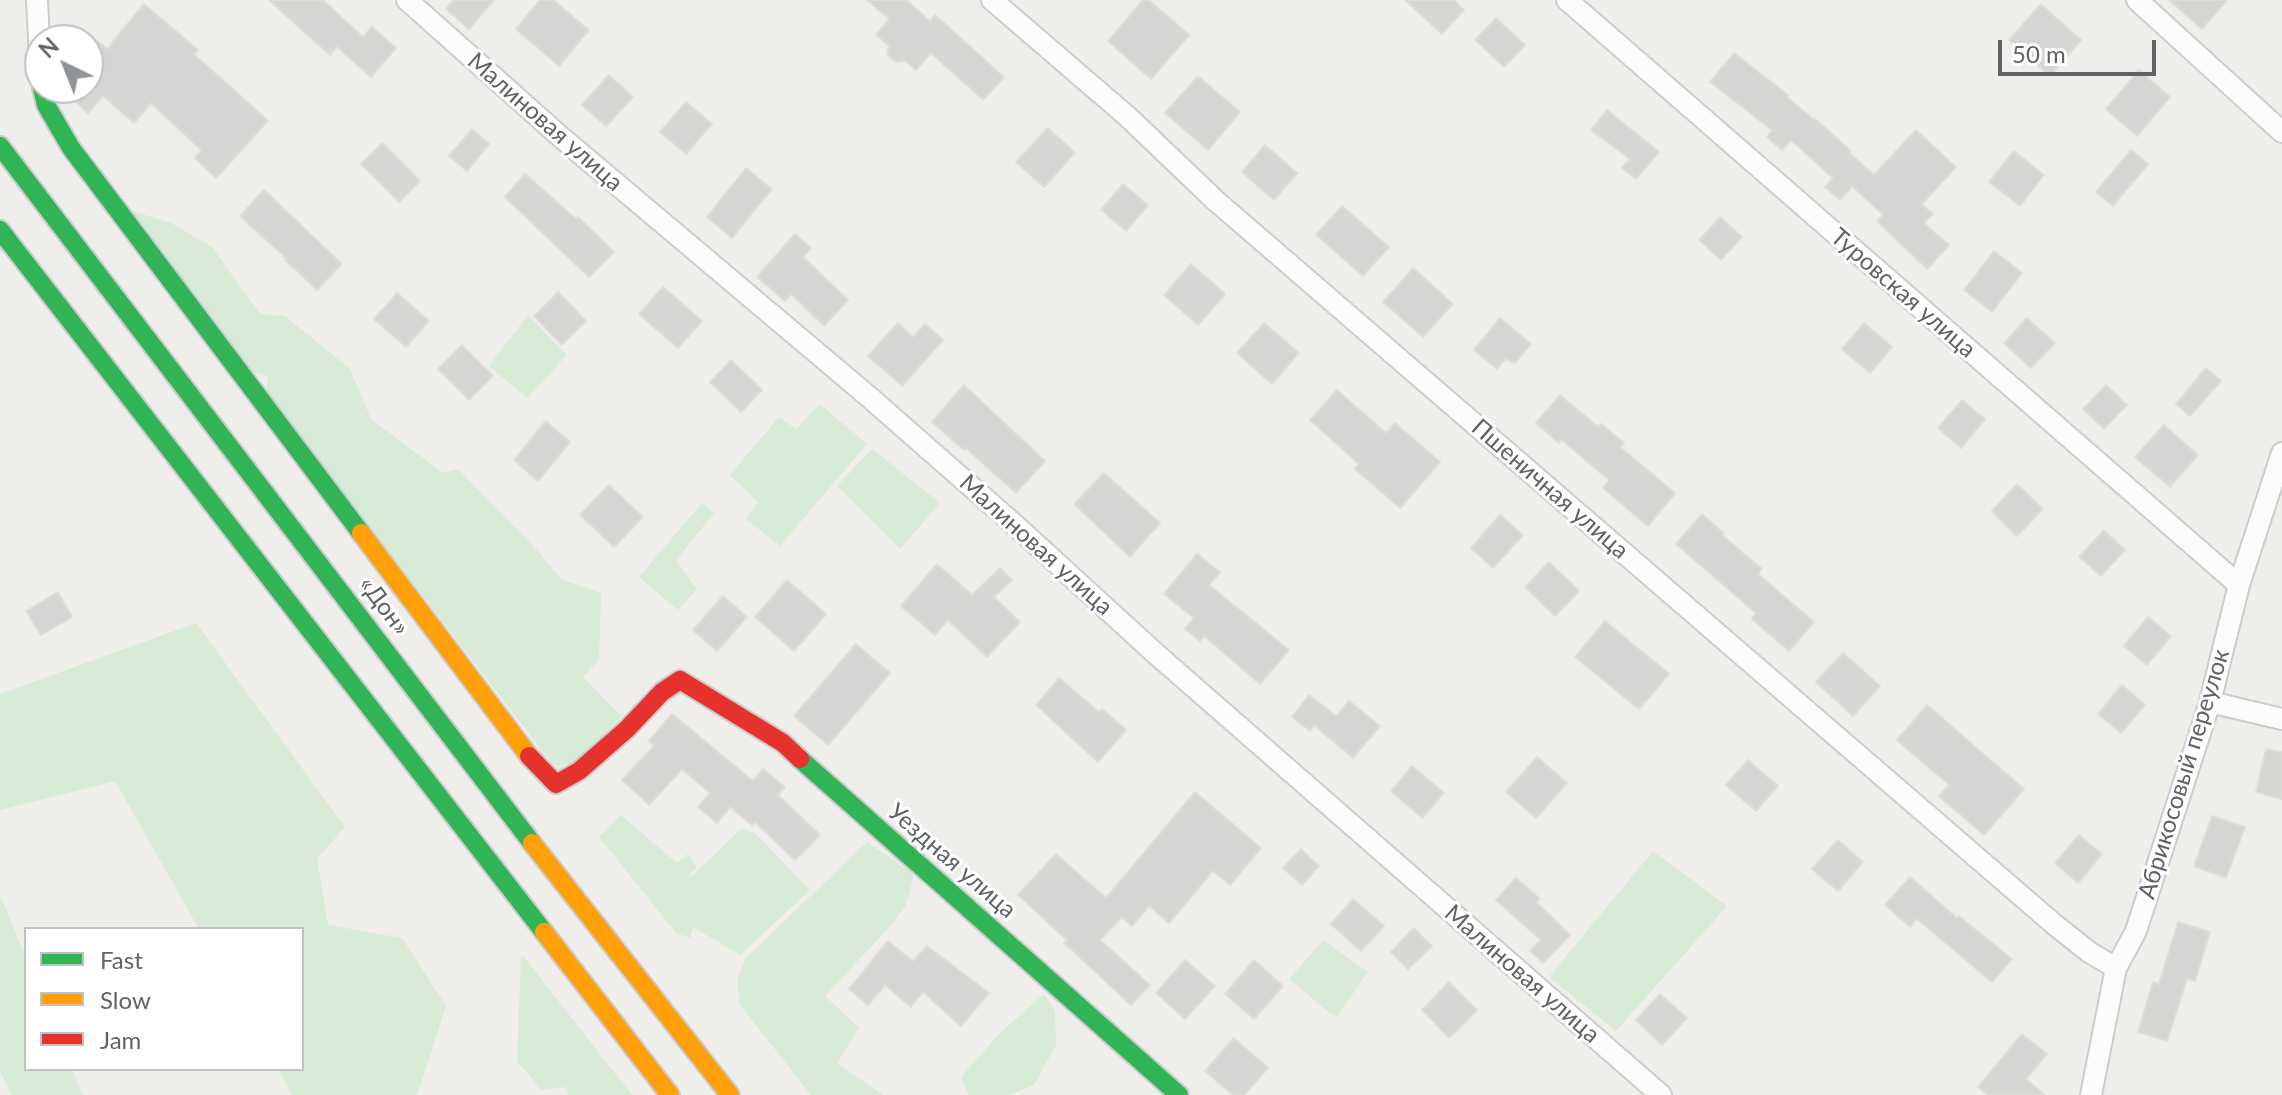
<!DOCTYPE html>
<meta charset="utf-8">
<style>
body{margin:0}
#map{position:relative;width:2282px;height:1095px;overflow:hidden;background:#efeeea;font-family:Lato,sans-serif}
canvas{display:block}
.legend{position:absolute;left:24px;top:927px;width:280px;height:144px;box-sizing:border-box;background:#fff;border:2px solid #bfc1c3;margin:0;padding:10px 14px;list-style:none;font-size:24px;color:#5f6368}
.legend li{display:flex;align-items:center;gap:16px;height:40px}
.legend b{width:40px;border:2px solid #bfc1c3}
.north{position:absolute;left:24px;top:24px;width:80px;height:80px;box-sizing:border-box;background:#fff;border:2px solid #bfc1c3;border-radius:50%;rotate:317deg;font-size:22px;font-weight:700;line-height:32px;text-align:center;color:#5f6368}
.north::after{content:'';display:block;margin:auto;width:28px;height:36px;background:#919496;clip-path:polygon(50% 0,100% 100%,50% 72%,0 100%)}
.scale{position:absolute;left:1998px;top:40px;width:158px;height:36px;box-sizing:border-box;border:4px solid #5f6368;border-top:0;padding-left:10px;font-size:24px;line-height:28px;white-space:nowrap;color:#5f6368;-webkit-text-stroke:6px #fff;paint-order:stroke}
</style>
<div id="map">
<canvas width="2282" height="1095"></canvas>
<ul class="legend">
<li><b style="height:10px;background:#30b455"></b>Fast</li>
<li><b style="height:10px;background:#ff9f0a"></b>Slow</li>
<li><b style="height:10px;background:#e5322d"></b>Jam</li>
</ul>
<div class="north">N</div>
<div class="scale">50 m</div>
</div>
<script>
const ctx = document.querySelector('canvas').getContext('2d');
ctx.lineJoin = 'round';
function paint(path, color) { ctx.fillStyle = color; ctx.fill(path, 'evenodd'); }
const shape = rows => new Path2D(rows.map(r => 'M' + r).join(''));
function stroke(path, color, width, dash) { ctx.strokeStyle = color; ctx.lineWidth = width; ctx.lineCap = dash ? 'butt' : 'round'; ctx.setLineDash(dash || []); ctx.stroke(path); }
function label(font, color, halo, rows, align = 'center') {
  ctx.font = font + ' Lato,sans-serif'; ctx.lineWidth = 6; ctx.setLineDash([]); ctx.textBaseline = 'middle'; ctx.strokeStyle = halo; ctx.fillStyle = color; for (const [text, x, y, turn = 0] of rows) {
    ctx.save(); ctx.translate(x, y); ctx.rotate((+turn || 0) * Math.PI / 180); ctx.textAlign = isNaN(turn) ? turn : align; if (halo) ctx.strokeText(text, 0, 0); ctx.fillText(text, 0, 0); ctx.restore();
  }
}
paint(shape([
 [129,210,171,223,212,247,260,314,285,316,350,369,371,419,443,473,458,469,539,552,561,579,601,593,599,659,583,677,622,717,573,764,554,766,266,393,268,376,249,371],
 [528,315,567,355,527,398,489,366],
 [820,404,867,444,780,546,746,519,758,502,730,475,779,417,796,429],
 [872,449,940,503,900,549,837,486],
 [702,503,714,513,676,560,697,589,678,610,639,577],
 [196,623,345,827,317,859,328,925,402,938,446,1006,417,1095,292,1095,278,1069,302,1069,302,929,199,929,115,781,0,810,0,694],
 [621,815,677,863,688,854,697,867,690,874,691,877,742,828,756,834,810,890,740,955,693,927,690,938,676,933,599,837],
 [867,842,911,872,913,879,906,905,893,923,825,996,859,1028,837,1063,883,1095,811,1095,740,1005,737,980,746,958],
 [1653,851,1727,906,1616,1031,1549,977],
 [0,895,26,958,26,1069,72,1069,83,1095,11,1095,0,1070],
 [1323,940,1368,972,1336,1018,1289,979],
 [521,956,524,957,632,1095,569,1095,566,1087,542,1090,517,1061],
 [1044,994,1055,1011,1056,1045,1034,1085,1008,1095,969,1095,961,1077,1000,1033]
]), '#d8ebd6');
const building = shape([
 [269,0,323,0,363,37,372,27,396,48,371,77,337,47,330,55,269,0],
 [454,0,494,0,469,29,446,9,454,0],
 [540,0,553,0,589,30,559,66,516,29,540,0],
 [867,0,906,0,930,21,935,15,1004,77,983,100,931,53,916,70,905,61,896,62,887,54,889,46,876,35,889,19,867,0],
 [1143,0,1149,0,1189,35,1151,79,1108,41,1143,0],
 [1405,0,1454,0,1464,10,1442,34,1405,0],
 [2169,0,2227,0,2202,29,2169,0],
 [144,4,198,50,194,54,268,121,216,178,195,158,201,150,151,103,134,123,103,96,88,113,61,88,88,88,88,33,107,49,144,4],
 [2041,4,2081,40,2050,76,2009,40,2041,4],
 [1496,18,1525,45,1504,67,1475,40,1496,18],
 [1734,53,1788,95,1787,97,1813,119,1814,118,1851,151,1849,153,1874,175,1916,130,1956,167,1922,204,1933,214,1924,223,1949,245,1927,269,1877,221,1883,215,1852,186,1840,200,1825,187,1833,178,1791,140,1782,150,1767,137,1772,130,1710,82,1734,53],
 [2139,70,2170,97,2137,136,2106,109,2139,70],
 [609,75,633,97,606,126,582,105,609,75],
 [1198,76,1240,112,1208,150,1165,113,1198,76],
 [686,102,712,124,686,154,660,132,686,102],
 [1607,110,1659,152,1636,179,1622,168,1630,159,1591,130,1607,110],
 [1048,128,1075,153,1044,187,1016,162,1048,128],
 [472,129,489,144,467,171,449,156,472,129],
 [382,143,420,181,399,202,361,164,382,143],
 [1265,145,1297,173,1274,200,1242,172,1265,145],
 [2131,150,2148,164,2113,206,2096,192,2131,150],
 [2014,151,2044,175,2020,206,1989,182,2014,151],
 [746,168,772,189,732,238,707,217,746,168],
 [525,174,576,219,578,217,614,252,589,277,505,197,525,174],
 [1123,184,1148,205,1126,231,1101,210,1123,184],
 [264,190,342,264,317,290,285,260,287,259,240,216,264,190],
 [1342,206,1389,247,1363,276,1316,235,1342,206],
 [1720,217,1742,237,1721,260,1699,240,1720,217],
 [795,234,811,248,803,257,848,300,824,326,791,294,785,301,757,277,795,234],
 [1994,251,2022,273,1992,312,1964,290,1994,251],
 [1191,264,1225,294,1198,325,1164,295,1191,264],
 [1413,268,1453,304,1423,337,1383,302,1413,268],
 [663,287,702,321,678,348,639,314,663,287],
 [558,292,586,321,562,345,534,316,558,292],
 [397,293,429,321,406,347,374,319,397,293],
 [1500,318,1531,344,1514,364,1506,358,1497,369,1474,350,1500,318],
 [2027,318,2055,343,2031,368,2004,343,2027,318],
 [898,323,913,337,925,324,943,340,902,386,868,356,898,323],
 [1264,323,1299,353,1272,384,1237,353,1264,323],
 [1864,323,1892,347,1870,373,1842,349,1864,323],
 [462,345,493,376,469,400,438,369,462,345],
 [731,360,762,390,741,412,710,382,731,360],
 [2206,368,2221,381,2190,416,2176,404,2206,368],
 [964,385,1045,461,1016,493,966,448,964,450,932,422,964,385],
 [2106,385,2127,405,2104,429,2083,409,2106,385],
 [1337,390,1386,433,1395,423,1440,462,1400,508,1355,469,1359,464,1310,420,1337,390],
 [1560,395,1598,427,1601,424,1624,443,1620,447,1675,493,1648,526,1603,488,1609,480,1562,440,1559,443,1536,423,1560,395],
 [1962,400,1985,419,1961,448,1938,428,1962,400],
 [546,421,570,442,538,481,514,460,546,421],
 [2164,425,2198,455,2170,487,2135,457,2164,425],
 [1104,473,1160,523,1130,557,1074,504,1104,473],
 [2017,484,2043,509,2017,536,1992,511,2017,484],
 [609,485,643,517,614,547,580,515,609,485],
 [1702,514,1724,533,1722,535,1762,569,1758,574,1814,622,1789,651,1752,619,1756,613,1676,544,1702,514],
 [1500,515,1523,535,1493,568,1471,548,1500,515],
 [2104,530,2125,550,2101,576,2079,557,2104,530],
 [1197,554,1220,572,1209,585,1289,650,1260,684,1204,636,1200,641,1185,629,1194,618,1164,594,1197,554],
 [1549,562,1579,591,1555,616,1525,587,1549,562],
 [937,564,972,595,1000,568,1012,580,994,597,1020,622,987,657,948,620,935,635,901,606,937,564],
 [787,580,826,614,794,651,755,617,787,580],
 [58,592,72,617,41,635,26,611,58,592],
 [723,596,747,617,717,651,693,630,723,596],
 [2148,617,2171,636,2147,665,2124,646,2148,617],
 [1605,621,1669,674,1639,709,1575,657,1605,621],
 [856,644,890,673,828,745,794,716,856,644],
 [1843,653,1880,686,1853,716,1816,682,1843,653],
 [1059,678,1099,712,1102,709,1126,730,1098,762,1036,705,1059,678],
 [2122,685,2145,705,2121,733,2098,714,2122,685],
 [1309,695,1336,716,1349,701,1380,726,1353,758,1314,725,1310,731,1292,717,1309,695],
 [1927,705,2024,789,1984,835,1939,796,1949,785,1897,740,1927,705],
 [672,714,753,781,763,769,785,787,778,795,820,835,795,860,755,822,752,825,730,807,717,823,698,807,710,793,682,769,649,805,622,780,654,746,649,741,672,714],
 [2266,749,2282,752,2282,799,2256,792,2266,749],
 [1537,757,1567,783,1536,818,1506,792,1537,757],
 [1748,760,1778,786,1756,811,1726,785,1748,760],
 [1412,766,1444,793,1422,818,1391,791,1412,766],
 [1195,792,1261,848,1230,885,1213,871,1169,923,1149,906,1132,926,1122,917,1100,940,1150,985,1131,1005,1064,943,1067,940,1018,895,1056,854,1106,898,1195,792],
 [2212,816,2245,827,2226,878,2194,866,2212,816],
 [2079,835,2102,854,2078,883,2055,863,2079,835],
 [1838,840,1863,862,1838,891,1812,869,1838,840],
 [1301,849,1319,866,1302,885,1283,868,1301,849],
 [1910,877,1957,918,1959,916,2012,959,1992,982,1917,919,1910,927,1885,905,1910,877],
 [1516,878,1540,899,1536,902,1570,935,1543,963,1530,951,1541,940,1496,900,1516,878],
 [1353,899,1384,926,1361,951,1331,924,1353,899],
 [2178,922,2210,932,2195,981,2187,979,2167,1041,2138,1032,2153,982,2159,984,2178,922],
 [1414,928,1432,946,1408,969,1391,952,1414,928],
 [888,941,913,961,927,946,989,993,961,1026,923,992,911,1007,885,985,868,1005,849,989,888,941],
 [1185,960,1215,986,1185,1019,1156,993,1185,960],
 [1254,960,1283,986,1254,1019,1225,994,1254,960],
 [1449,982,1477,1010,1449,1038,1422,1010,1449,982],
 [1660,994,1687,1018,1662,1045,1636,1020,1660,994],
 [2022,1034,2047,1054,2026,1079,2045,1095,1988,1095,1978,1087,2022,1034],
 [1234,1038,1268,1068,1244,1095,1233,1095,1205,1071,1234,1038]
]);
paint(building, '#d6d5d3');
stroke(building, '#deddd9', 2);
const street = shape([
 [37,0,40,59],
 [407,0,562,138,868,396,1015,525,1156,654,1661,1095],
 [992,0,1128,117,1216,201,2055,925,2089,952,2116,968],
 [1567,0,2239,585],
 [2137,0,2282,132],
 [2210,702,2282,719],
 [2091,1095,2116,968,2136,931,2210,702,2239,585,2282,453]
]);
const fast = shape([
 [42,88,46,105,71,148,361,533],
 [0,146,532,843],
 [0,230,544,932],
 [800,759,1179,1095]
]);
const slow = shape([
 [361,533,529,756],
 [532,843,730,1095],
 [544,932,670,1095]
]);
const jam = shape([
 [529,756,556,784,579,771,627,729,662,692,680,680,783,743,800,759]
]);
stroke(street, '#cbcccc', 24);
stroke(fast, '#cacacb', 22);
stroke(slow, '#cacacb', 22);
stroke(jam, '#cacacb', 22);
stroke(street, '#fdfcfc', 20);
stroke(fast, '#30b455', 18);
stroke(slow, '#ff9f0a', 18);
stroke(jam, '#e5322d', 18);
label('24px', '#5f6368', '#fff', [
 ["Малиновая улица",545,122,41],
 ["Туровская улица",1903,293,41],
 ["Пшеничная улица",1550,489,41],
 ["Малиновая улица",1036,545,42],
 ["«Дон»",384,606,53],
 ["Абрикосовый переулок",2184,774,-73],
 ["Уездная улица",952,861,41],
 ["Малиновая улица",1522,974,41]
]);
</script>
